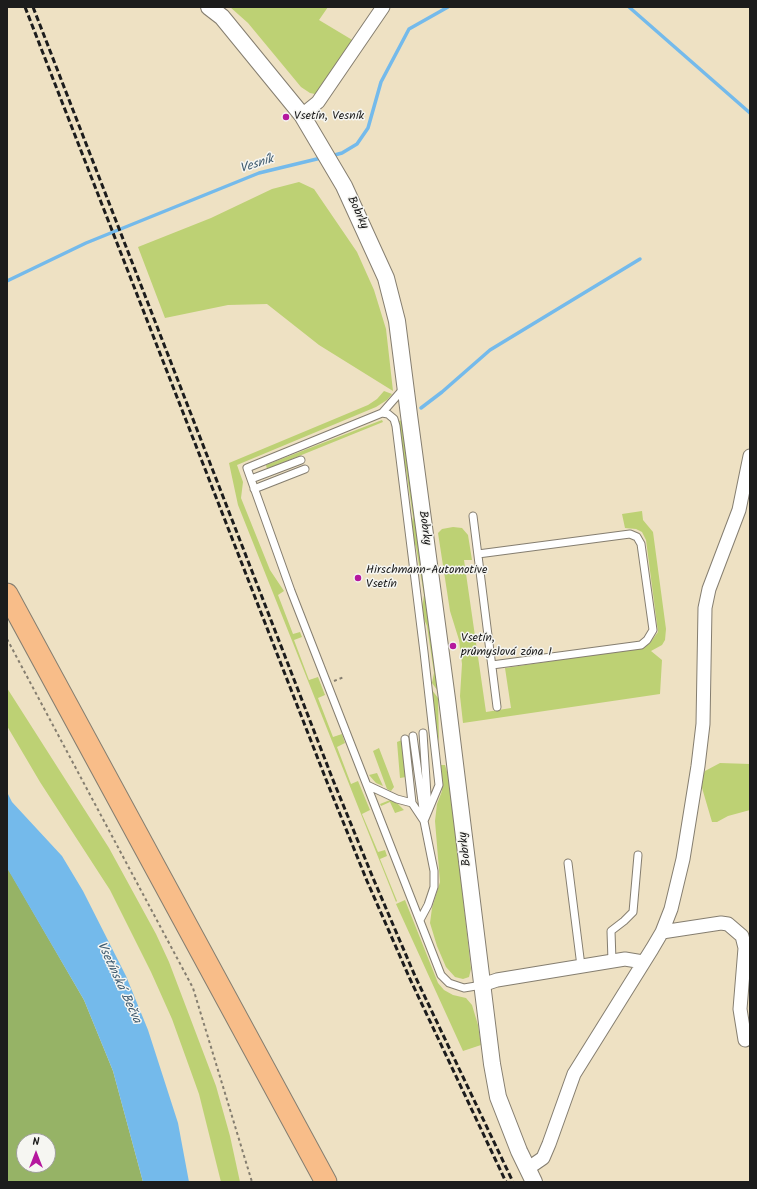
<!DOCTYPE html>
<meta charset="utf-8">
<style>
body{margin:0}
#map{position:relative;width:757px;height:1189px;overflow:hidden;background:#eee1c3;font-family:Kalam,sans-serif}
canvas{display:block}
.frame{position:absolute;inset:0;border:8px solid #1c1c1c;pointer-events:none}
.north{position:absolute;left:16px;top:1133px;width:40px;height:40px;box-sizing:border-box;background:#f6f6f2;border:1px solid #9f9f9c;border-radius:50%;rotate:0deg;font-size:11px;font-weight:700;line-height:16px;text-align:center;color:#1c1c1c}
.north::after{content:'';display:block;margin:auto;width:14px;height:18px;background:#b5179e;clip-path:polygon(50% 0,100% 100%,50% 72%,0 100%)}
</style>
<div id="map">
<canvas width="757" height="1189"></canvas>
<div class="frame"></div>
<div class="north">N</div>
</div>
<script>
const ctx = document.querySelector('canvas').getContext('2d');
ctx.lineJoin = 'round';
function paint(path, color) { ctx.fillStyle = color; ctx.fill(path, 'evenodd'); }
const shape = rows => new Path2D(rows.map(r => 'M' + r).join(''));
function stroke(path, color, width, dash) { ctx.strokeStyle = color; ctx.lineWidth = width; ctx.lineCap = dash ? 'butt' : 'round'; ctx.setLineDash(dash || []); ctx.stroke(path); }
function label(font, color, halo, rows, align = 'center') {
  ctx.font = font + ' Kalam,sans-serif'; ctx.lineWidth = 3; ctx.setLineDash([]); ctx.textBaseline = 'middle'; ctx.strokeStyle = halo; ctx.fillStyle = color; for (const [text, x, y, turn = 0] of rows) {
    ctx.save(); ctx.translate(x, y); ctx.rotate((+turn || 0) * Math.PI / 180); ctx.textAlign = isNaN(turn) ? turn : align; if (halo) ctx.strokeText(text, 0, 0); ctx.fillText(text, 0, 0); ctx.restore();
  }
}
paint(shape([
 [230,7,328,7,319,20,354,41,320,90,315,94,310,93,301,87,248,23],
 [299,182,314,189,357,252,374,290,386,329,393,391,319,345,267,304,228,305,165,318,138,247,211,218,272,189],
 [384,391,392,394,387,400,376,407,237,465,243,482,241,498,270,570,284,591,278,595,293,634,300,632,302,637,294,640,309,680,318,677,325,695,318,698,333,737,342,734,345,743,337,747,351,784,358,781,370,810,362,814,378,852,385,850,387,856,380,859,397,901,396,902,238,505,229,463,368,405,377,399],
 [405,419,440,694,432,683,434,673,427,626,423,617,422,608,424,595,416,547,413,539,411,527,413,517,406,469,403,464,400,451,402,441,399,421],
 [382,420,383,422,267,469,266,465],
 [642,511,643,520,653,532,666,629,665,640,662,645,651,651,662,660,660,694,463,723,460,696,462,664,459,640,450,611,438,533,442,529,453,527,462,528,468,535,472,560,464,560,486,712,511,708,505,668,640,648,649,644,658,632,646,540,642,532,636,529,625,528,622,514],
 [7,688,109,848,156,934,169,962,216,1086,230,1136,240,1182,221,1182,199,1094,172,1019,151,972,110,890,40,782,7,726],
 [432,690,438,698,439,742,437,732],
 [402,740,406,777,400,778,397,742],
 [379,748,394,787,391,791,387,789,373,751],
 [720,763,750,764,750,810,728,816,717,822,712,822,700,781,705,771],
 [441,765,445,765,455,798,459,862,471,969,469,977,463,979,455,977,446,967,437,946,430,923,432,908,440,882,435,821,437,804,442,791],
 [377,773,383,786,376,783,369,775],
 [390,800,398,804,404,810,395,813,390,802,381,806,380,804],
 [405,900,438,983,444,990,453,995,466,998,472,1005,478,1025,481,1045,463,1051,396,904]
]), '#bdd174');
paint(shape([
 [7,867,84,1000,113,1071,143,1182,7,1182],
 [24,1141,48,1141,48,1165,24,1165]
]), '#96b366');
paint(shape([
 [7,792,12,802,62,856,83,891,126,976,148,1030,178,1123,189,1182,143,1182,113,1071,84,1000,7,868]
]), '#74baeb');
stroke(shape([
 [629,7,750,113],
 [331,156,342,153,357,144,368,128,381,82,409,29,448,7],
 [7,281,86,243,259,173,321,158],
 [421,408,442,392,490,350,640,259]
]), '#74baeb', 3.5);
const service = shape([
 [404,388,382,413,247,468,291,591,441,975,449,983,464,988,482,985],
 [382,413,388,414,394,419,396,426,424,652,439,785,424,821],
 [251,479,301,460],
 [254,489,305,469],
 [473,516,497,707],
 [478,554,630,534,637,537,641,544,653,630,647,640,641,645,492,665],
 [423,733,427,795,425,811],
 [413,736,423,809],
 [405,739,412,803],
 [367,785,397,799,412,803,424,821,434,871,434,887,428,905,420,920],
 [568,863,581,966],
 [612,961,611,931,624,921,633,912,638,855]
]);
const minor = shape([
 [302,115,318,102,383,7],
 [662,932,721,923,728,924,742,936,745,948,740,1009,745,1040],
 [482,985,497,980,625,959,643,962],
 [527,1169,543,1158,549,1144,574,1074,652,949,662,932,671,909,683,859,698,766,703,724,705,608,709,589,739,510,750,456]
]);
const tertiary = shape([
 [209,7,222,17,302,115,344,186,386,278,397,321,409,415,447,699,492,1064,498,1097,519,1151,534,1182]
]);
const primary = shape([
 [7,594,326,1182]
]);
stroke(service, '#857e70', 9);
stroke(minor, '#857e70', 15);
stroke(tertiary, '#857e70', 18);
stroke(primary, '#857e70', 23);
stroke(shape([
 [7,639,193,988,252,1182],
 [334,681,344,677]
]), '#857e70', 2, [3, 3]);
stroke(service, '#fff', 7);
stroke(minor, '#fff', 13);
stroke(tertiary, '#fff', 16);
stroke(primary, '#f8bd89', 21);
stroke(shape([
 [25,7,327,782,367,881,410,979,506,1182],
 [33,7,333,780,373,878,415,976,513,1182]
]), '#1c1c1c', 3, [6, 3]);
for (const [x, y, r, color] of [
 [286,117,4,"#b5179e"],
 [358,578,4,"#b5179e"],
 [453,646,4,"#b5179e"]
]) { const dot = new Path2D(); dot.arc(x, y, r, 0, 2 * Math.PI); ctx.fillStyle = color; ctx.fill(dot); stroke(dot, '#f6f6f2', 1.5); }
label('12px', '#1c1c1c', '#f6f6f2', [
 ["Vsetín, Vesník",294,117],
 ["Hirschmann-Automotive",366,571],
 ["Vsetín",366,585],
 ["Vsetín,",461,639],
 ["průmyslová zóna I",461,653]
], 'left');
label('12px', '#1c1c1c', '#f6f6f2', [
 ["Bobrky",357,213,65],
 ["Bobrky",424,528,82],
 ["Bobrky",466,849,-97]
]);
label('italic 13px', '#3f5b6f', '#f6f6f2', [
 ["Vesník",257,165,-18],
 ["Vsetínská Bečva",118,983,65]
]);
</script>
